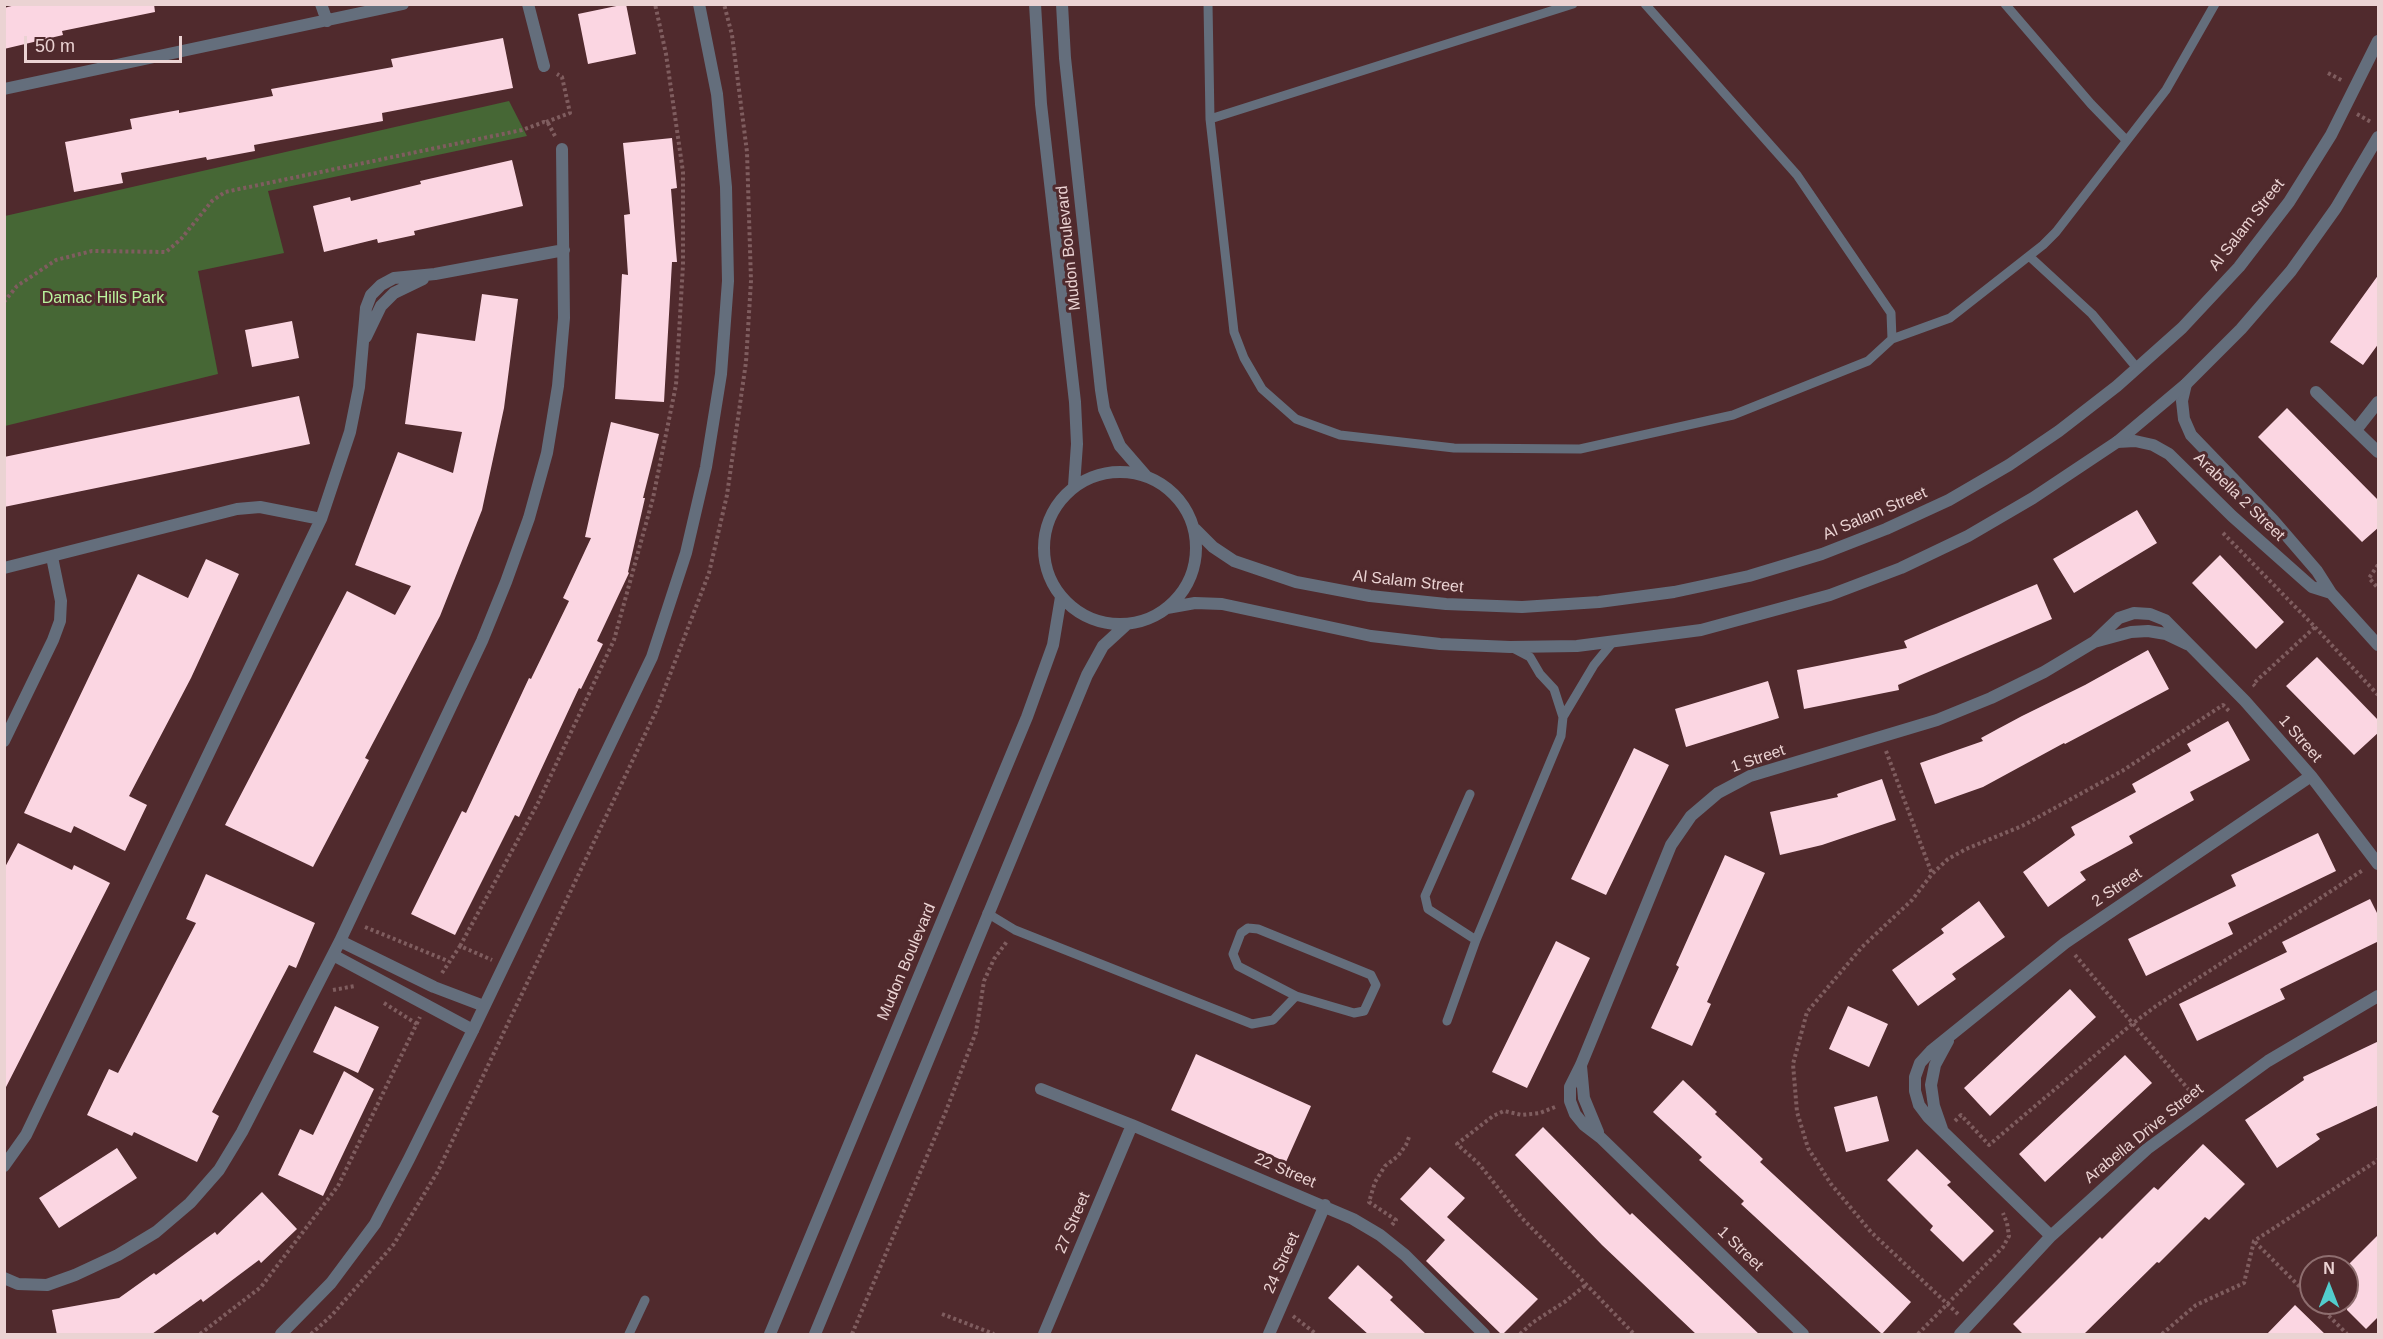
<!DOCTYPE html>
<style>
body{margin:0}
#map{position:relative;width:2383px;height:1339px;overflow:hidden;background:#502a2d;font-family:Helvetica,sans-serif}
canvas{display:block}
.frame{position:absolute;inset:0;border:6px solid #ebd3d3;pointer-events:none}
.north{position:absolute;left:2299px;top:1255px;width:60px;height:60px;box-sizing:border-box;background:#502a2d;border:2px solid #8e6e6f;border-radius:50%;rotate:0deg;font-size:16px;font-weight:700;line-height:24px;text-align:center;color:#ebd3d3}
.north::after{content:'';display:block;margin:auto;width:21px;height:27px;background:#52cdcd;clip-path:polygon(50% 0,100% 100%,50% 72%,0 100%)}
.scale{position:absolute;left:24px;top:36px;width:158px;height:27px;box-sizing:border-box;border:3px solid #ebd3d3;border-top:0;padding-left:8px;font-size:18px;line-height:21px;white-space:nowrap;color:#ebd3d3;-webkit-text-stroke:4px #502a2d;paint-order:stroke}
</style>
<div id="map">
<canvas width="2383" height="1339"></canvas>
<div class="frame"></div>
<div class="north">N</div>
<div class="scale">50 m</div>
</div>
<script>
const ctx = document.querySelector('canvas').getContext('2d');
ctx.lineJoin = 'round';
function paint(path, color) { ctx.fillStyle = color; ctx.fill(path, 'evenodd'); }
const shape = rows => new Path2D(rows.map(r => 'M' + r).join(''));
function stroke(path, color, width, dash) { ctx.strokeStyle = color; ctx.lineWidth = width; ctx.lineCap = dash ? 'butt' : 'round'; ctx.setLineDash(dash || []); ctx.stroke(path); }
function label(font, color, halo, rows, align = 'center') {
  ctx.font = font + ' Helvetica,sans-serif'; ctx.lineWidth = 6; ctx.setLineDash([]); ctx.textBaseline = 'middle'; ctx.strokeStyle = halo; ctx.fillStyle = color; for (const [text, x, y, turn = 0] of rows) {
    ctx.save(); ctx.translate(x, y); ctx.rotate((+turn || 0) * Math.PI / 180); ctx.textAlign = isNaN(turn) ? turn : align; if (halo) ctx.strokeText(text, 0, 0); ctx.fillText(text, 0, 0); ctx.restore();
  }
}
paint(shape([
 [509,101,527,136,268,191,284,253,198,271,218,374,5,426,5,216]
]), '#466735');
paint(shape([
 [19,4,154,4,155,12,62,31,63,35,4,49,4,8],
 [626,4,636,54,588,64,578,14],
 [503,38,513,88,382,113,383,121,254,145,255,151,207,160,206,157,121,173,123,183,74,192,65,142,132,129,130,119,179,110,179,113,273,96,271,89,393,67,391,59],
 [672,138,677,188,671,189,677,262,672,262,664,402,615,399,622,274,628,275,624,215,630,214,623,143],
 [512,160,523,206,414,231,415,235,378,243,377,239,324,252,313,206,350,197,351,201,421,184,420,181],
 [2379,274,2379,343,2363,365,2330,342],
 [482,294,518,299,504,408,482,510,440,616,365,758,369,760,313,867,225,825,347,591,395,615,411,586,355,565,398,452,453,473,462,432,405,424,417,333,475,341],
 [292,321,299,358,252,367,245,330],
 [299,396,310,444,4,507,4,457],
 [2287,408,2379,501,2379,527,2362,542,2258,437],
 [611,422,659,434,643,498,645,498,628,572,629,573,597,641,603,644,581,689,579,688,519,817,515,815,455,935,411,914,462,811,466,813,529,678,531,679,569,601,563,598,591,538,585,537],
 [2137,510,2157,543,2074,593,2053,559],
 [2220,555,2284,622,2256,649,2192,583],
 [206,559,239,574,191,678,129,796,147,805,125,851,74,826,71,833,24,813,138,574,188,598],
 [2037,584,2052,619,1898,685,1899,690,1804,709,1797,670,1907,648,1904,641],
 [2148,650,2169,689,2065,744,2064,743,1983,787,1935,804,1920,763,1983,741,1981,738,2022,716,2085,685],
 [2317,657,2379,721,2379,732,2354,755,2286,686],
 [1768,681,1779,718,1686,747,1675,709],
 [2228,721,2250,760,2190,792,2194,800,2129,836,2133,843,2080,872,2086,880,2048,907,2023,872,2075,835,2071,827,2136,792,2132,784,2191,751,2187,744],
 [1634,748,1669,765,1606,895,1571,879],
 [1882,779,1896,820,1822,845,1780,855,1770,812,1838,797,1837,794],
 [2318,833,2336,871,2228,923,2233,934,2146,976,2128,939,2236,886,2231,875],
 [18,843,72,870,74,865,110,883,4,1091,4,869],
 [1725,855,1765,873,1707,1002,1711,1004,1692,1046,1651,1028,1679,967,1676,965],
 [206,874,315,923,296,968,289,965,212,1112,219,1116,197,1162,134,1132,132,1136,87,1115,109,1069,118,1073,196,923,186,919],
 [2370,899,2379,917,2379,941,2280,989,2285,999,2197,1041,2179,1004,2287,952,2282,942],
 [1979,901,2005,937,1952,974,1956,979,1918,1006,1892,970,1944,933,1941,929],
 [1556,941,1590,958,1527,1088,1492,1072],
 [2070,989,2096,1017,1990,1116,1964,1088],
 [335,1006,379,1027,358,1073,313,1052],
 [1848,1006,1888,1024,1869,1067,1829,1049],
 [2379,1041,2379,1105,2316,1134,2320,1139,2277,1168,2245,1120,2304,1080,2303,1077],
 [1196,1054,1311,1106,1286,1162,1171,1110],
 [2125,1055,2152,1083,2045,1182,2019,1154],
 [344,1071,374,1089,323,1196,278,1175,300,1129,313,1135],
 [1683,1080,1717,1112,1715,1114,1763,1159,1760,1162,1911,1302,1882,1334,1741,1204,1744,1201,1699,1160,1702,1157,1653,1112],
 [1877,1096,1889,1141,1846,1152,1834,1107],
 [1543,1127,1630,1215,1632,1213,1760,1335,1697,1335,1602,1245,1515,1155],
 [2203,1144,2245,1184,2209,1220,2205,1217,2159,1263,2157,1262,2083,1335,2024,1335,2013,1324,2100,1237,2102,1239,2154,1187,2158,1190],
 [117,1148,137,1178,59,1228,39,1198],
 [1917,1149,1951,1182,1947,1185,1994,1231,1963,1262,1930,1230,1933,1226,1887,1180],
 [1430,1167,1465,1198,1447,1217,1538,1299,1502,1335,1426,1261,1445,1240,1400,1199],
 [262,1192,297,1229,261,1263,259,1260,203,1302,201,1299,152,1334,57,1335,52,1310,119,1298,154,1273,156,1275,215,1232,217,1235],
 [2379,1234,2379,1316,2366,1329,2347,1310,2347,1266],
 [1358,1265,1393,1297,1390,1300,1427,1335,1369,1335,1328,1298],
 [2295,1305,2326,1335,2266,1335]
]), '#fbd6e2');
stroke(shape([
 [2328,73,2343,81],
 [2357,114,2371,122],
 [546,122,570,113,562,77,557,74],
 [4,302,17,286,56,260,92,251,166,252,181,239,212,201,225,192,522,130,544,122,548,123,555,136],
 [2223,533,2315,627,2253,684,2255,686],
 [2378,565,2369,578,2378,588],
 [2315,627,2378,695],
 [1886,751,1932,874],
 [365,927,448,961],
 [460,946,538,803,614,640,653,498,676,385,683,265,683,172,666,54,655,4],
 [2075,955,2194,1096],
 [442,973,460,946,492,960],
 [333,990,355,986],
 [384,1003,417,1024],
 [1555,1107,1540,1113,1522,1115,1504,1111,1493,1116,1457,1144,1479,1164,1522,1218,1634,1334],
 [1955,1121,1961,1115,1989,1145,2132,1024,2156,1006,2363,870],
 [1392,1225,1396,1220,1369,1202,1375,1182,1385,1166,1398,1156,1406,1145,1409,1137],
 [2255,1242,2311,1298],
 [2316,1303,2347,1334],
 [942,1314,994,1334],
 [1958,1314,1871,1232,1831,1184,1808,1148,1797,1112,1793,1064,1807,1012,1862,947,1912,900,1932,874,1948,859,1966,849,2022,826,2122,771,2223,705,2230,712],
 [1293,1316,1316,1334],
 [200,1334,261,1287,338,1186,420,1017],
 [311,1334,332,1315,394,1244,438,1171,656,711,709,573,727,495,746,362,751,281,747,152,732,35,724,4],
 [852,1334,946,1111,976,1032,984,981,994,959,1008,940],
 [1520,1334,1532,1323,1566,1301,1587,1284],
 [1918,1334,2003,1247,2009,1236,2007,1223,2003,1213],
 [2162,1334,2196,1305,2244,1283,2254,1241,2378,1160]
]), '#7f5d5f', 4, [3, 3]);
stroke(shape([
 [1208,4,1210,119,1234,332,1244,358,1262,389,1296,419,1340,435,1454,448,1580,449,1733,415,1868,361,1892,339,1891,313,1797,175,1645,4],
 [2005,4,2091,104,2126,140],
 [1210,119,1573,4],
 [2029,256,2092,314,2137,368],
 [1892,339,1950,318,2043,245,2056,232,2166,90,2215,4],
 [1511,647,1530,657,1540,674,1554,689,1563,717],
 [1470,794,1425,896,1428,909,1476,940],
 [987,913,1015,930,1252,1024,1273,1020,1296,996],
 [1248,928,1258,929,1371,975,1376,985,1364,1011,1354,1013,1296,996,1238,966,1233,954,1241,933,1248,928],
 [1447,1021,1476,940,1561,736,1563,717,1594,665,1612,643],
 [629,1334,645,1300]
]), '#646e7c', 9);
stroke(shape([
 [321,4,327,21],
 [528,4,544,66],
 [4,89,403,4],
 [366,337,381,306,394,293,423,279],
 [2186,384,2182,401,2184,419,2191,435,2273,520,2317,571,2331,593,2378,645],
 [2316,392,2378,452],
 [2356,430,2378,402],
 [2117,442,2135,441,2153,445,2169,454,2232,516,2304,580,2312,587,2331,593],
 [4,568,237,509,260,507,321,519],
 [2095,641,2119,618,2134,613,2150,614,2165,620,2245,701,2311,776,2378,864],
 [4,741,53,640,60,621,61,601,52,557],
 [340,941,434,987,484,1006],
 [333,955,473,1030],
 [1581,1066,1584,1098,1598,1132],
 [1041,1089,1132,1125,1353,1219,1380,1235,1405,1255,1484,1334],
 [1942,1129,1934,1106,1931,1085,1935,1065,1948,1041],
 [4,1166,26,1135,321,519,350,432,359,387,366,308,371,295,381,285,394,278,435,274,564,250],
 [2051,1236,1928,1117,1919,1105,1915,1091,1915,1077,1920,1063,1931,1051,2065,943,2311,776],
 [4,1278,18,1284,47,1285,75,1275,118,1255,156,1232,190,1203,219,1170,242,1132,340,941,482,641,506,582,529,518,547,453,558,386,564,318,562,149],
 [1044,1334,1132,1125],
 [1269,1334,1325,1205],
 [1803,1334,1601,1138,1584,1125,1575,1114,1570,1101,1570,1087,1581,1065,1671,845,1691,816,1718,793,1750,776,1937,720,1991,698,2044,672,2094,642,2131,632,2148,631,2166,634,2187,644],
 [1960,1334,2051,1236,2147,1149,2268,1061,2378,996]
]), '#646e7c', 12);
stroke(shape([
 [1035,4,1041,104,1075,402,1077,444,1074,486],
 [1062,4,1065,58,1101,390,1104,409,1120,446,1146,476],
 '1044 548a76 76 0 1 1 152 0a76 76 0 1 1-152 0Z',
 [1195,529,1213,547,1234,561,1296,582,1370,596,1446,604,1522,607,1599,602,1674,592,1749,576,1822,554,1886,529,1949,500,2009,465,2059,431,2117,386,2182,328,2239,267,2289,202,2331,135,2378,41],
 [1167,608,1195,603,1222,604,1371,636,1440,644,1510,647,1577,646,1701,630,1830,595,1901,568,1968,536,2033,498,2117,442,2186,384,2241,329,2291,271,2336,208,2378,137],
 [281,1334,331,1283,375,1224,409,1159,473,1030,652,657,686,553,706,467,721,374,728,281,726,187,717,94,699,4],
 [770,1334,1027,717,1053,645,1061,597],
 [815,1334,1087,675,1103,646,1127,624]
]), '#646e7c', 12);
label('16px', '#ebd3d3', '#502a2d', [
 ["Al Salam Street",2247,225,-52],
 ["Mudon Boulevard",1069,248,-96],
 ["Arabella 2 Street",2239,497,44],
 ["Al Salam Street",1875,514,-23],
 ["Al Salam Street",1408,582,6],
 ["1 Street",2300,739,49],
 ["1 Street",1758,759,-19],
 ["2 Street",2117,888,-34],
 ["Mudon Boulevard",907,962,-67],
 ["Arabella Drive Street",2144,1134,-39],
 ["22 Street",1285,1171,23],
 ["27 Street",1073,1223,-67],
 ["1 Street",1740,1249,44],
 ["24 Street",1282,1263,-66]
]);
label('16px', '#baf39d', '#502a2d', [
 ["Damac Hills Park",103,299]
]);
</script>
